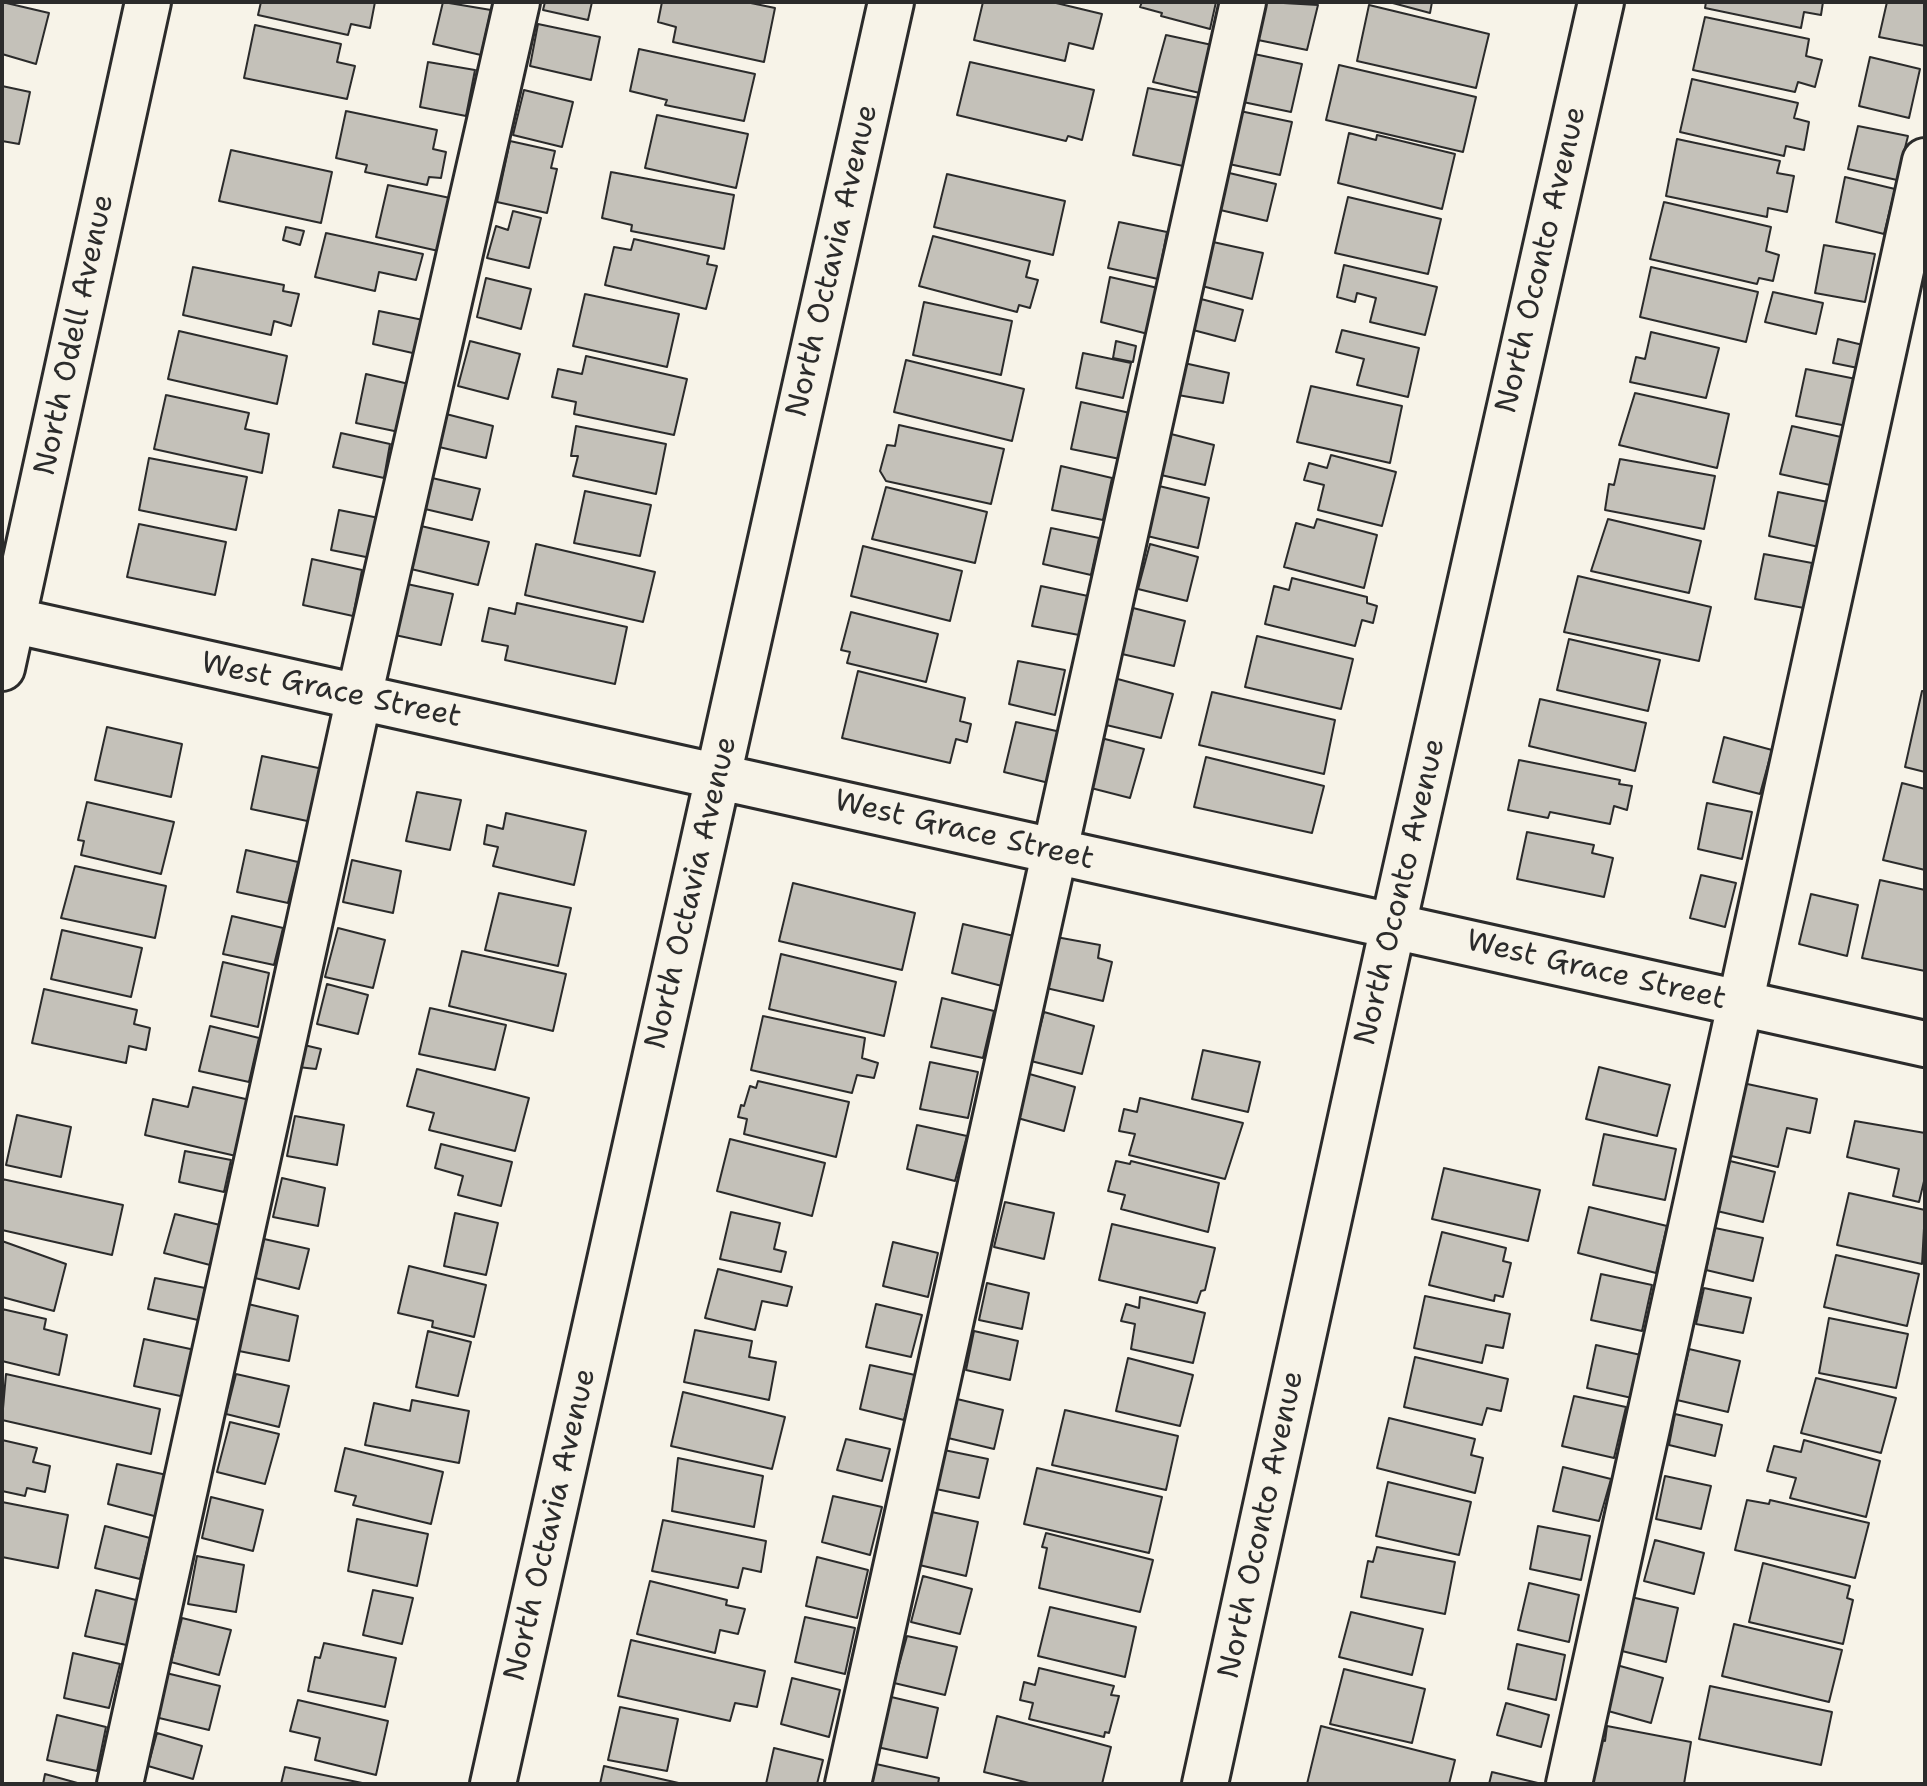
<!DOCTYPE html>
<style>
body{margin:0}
#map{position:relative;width:1927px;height:1786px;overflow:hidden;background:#f7f3e8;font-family:"Shantell Sans",sans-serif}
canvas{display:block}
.frame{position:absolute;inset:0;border:4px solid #2b2b2b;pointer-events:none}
</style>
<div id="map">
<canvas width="1927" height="1786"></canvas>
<div class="frame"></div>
</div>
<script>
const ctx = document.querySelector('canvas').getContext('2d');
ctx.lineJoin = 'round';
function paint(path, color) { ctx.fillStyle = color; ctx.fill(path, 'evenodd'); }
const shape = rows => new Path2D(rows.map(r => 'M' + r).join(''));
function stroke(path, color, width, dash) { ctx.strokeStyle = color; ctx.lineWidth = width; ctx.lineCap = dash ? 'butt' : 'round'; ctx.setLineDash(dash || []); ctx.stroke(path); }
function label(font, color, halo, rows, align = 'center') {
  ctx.font = font + ' "Shantell Sans",sans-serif'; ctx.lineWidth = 8; ctx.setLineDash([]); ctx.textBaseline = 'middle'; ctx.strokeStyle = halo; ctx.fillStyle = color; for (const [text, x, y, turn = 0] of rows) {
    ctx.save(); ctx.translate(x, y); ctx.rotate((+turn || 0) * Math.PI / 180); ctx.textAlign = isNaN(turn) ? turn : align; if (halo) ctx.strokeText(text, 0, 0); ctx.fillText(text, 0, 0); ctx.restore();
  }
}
const building = shape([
 [2,2,49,13,36,64,2,54,2,2],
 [261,2,375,2,370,28,351,24,348,35,258,15,261,2],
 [443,2,491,10,481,55,433,44,443,2],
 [545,2,592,2,588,20,543,10,545,2],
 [662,2,746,2,775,8,764,62,673,42,676,27,658,22,662,2],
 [983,2,1052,2,1102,14,1093,49,1069,43,1065,61,974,40,983,2],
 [1142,2,1216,2,1210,29,1161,16,1162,13,1140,7,1142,2],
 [1266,2,1318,5,1307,50,1258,40,1266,2],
 [1389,2,1432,2,1430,13,1389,2],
 [1706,2,1823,2,1821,15,1804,12,1801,28,1705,8,1706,2],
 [1887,2,1925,2,1925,46,1879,37,1887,2],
 [1369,5,1489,34,1476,88,1357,61,1369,5],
 [1705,17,1809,39,1806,56,1822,60,1815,87,1798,82,1795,92,1693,70,1705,17],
 [538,24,600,37,591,80,530,66,538,24],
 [255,25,341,44,337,62,355,66,347,99,244,78,255,25],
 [1166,35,1212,45,1200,93,1153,82,1166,35],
 [639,49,755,74,744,121,665,105,667,100,630,91,639,49],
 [1254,54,1302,64,1291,112,1243,102,1254,54],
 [1870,57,1920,69,1909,118,1859,106,1870,57],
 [428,62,475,70,466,116,420,107,428,62],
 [970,62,1094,90,1082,140,1068,136,1066,141,957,115,970,62],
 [1339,65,1476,97,1463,152,1326,120,1339,65],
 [1692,79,1798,103,1794,118,1809,122,1804,150,1786,146,1784,156,1680,132,1692,79],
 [2,86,30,92,19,144,2,141,2,86],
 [1148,88,1199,98,1183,166,1133,155,1148,88],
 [524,90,573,102,562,147,513,135,524,90],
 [346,111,437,130,433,149,446,152,441,178,429,177,427,185,365,172,367,165,336,158,346,111],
 [1240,111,1292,122,1280,175,1229,164,1240,111],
 [657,115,748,134,736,188,645,168,657,115],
 [1858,126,1908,136,1897,180,1848,169,1858,126],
 [1349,133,1376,140,1377,135,1455,154,1442,209,1338,183,1349,133],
 [1677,139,1780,161,1777,173,1794,176,1787,212,1768,208,1767,217,1666,196,1677,139],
 [510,141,555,151,551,168,557,169,547,213,497,202,510,141],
 [231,150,332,172,321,223,219,201,231,150],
 [611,172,734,195,724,249,631,231,632,225,602,218,611,172],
 [1225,172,1276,184,1267,221,1216,209,1225,172],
 [947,174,1065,201,1053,255,934,227,947,174],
 [1845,177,1895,189,1884,234,1836,222,1845,177],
 [388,185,455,199,443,252,376,237,388,185],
 [1348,197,1441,219,1428,274,1335,253,1348,197],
 [1664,202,1771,227,1766,251,1779,255,1773,281,1759,278,1757,284,1650,259,1664,202],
 [513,211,541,218,529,268,487,258,496,226,508,230,513,211],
 [1119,222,1167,232,1158,279,1108,268,1119,222],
 [286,227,304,231,300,245,283,240,286,227],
 [326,233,423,254,416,280,379,272,375,291,315,277,326,233],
 [933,236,1030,261,1026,277,1038,280,1030,308,1019,305,1017,312,919,286,933,236],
 [634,239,709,256,707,264,717,266,706,309,605,285,614,247,631,250,634,239],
 [1213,242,1263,253,1252,299,1202,286,1213,242],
 [1824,245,1875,254,1865,302,1815,293,1824,245],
 [1344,265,1437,287,1425,335,1370,322,1376,298,1357,293,1355,302,1337,297,1344,265],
 [193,267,284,285,283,291,299,294,291,326,274,321,271,335,183,315,193,267],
 [1651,267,1758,292,1746,342,1640,317,1651,267],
 [1110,277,1158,288,1148,334,1101,322,1110,277],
 [486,278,531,289,521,329,477,317,486,278],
 [1773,292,1823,303,1816,334,1765,322,1773,292],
 [585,294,679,314,667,367,573,346,585,294],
 [1201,299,1243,310,1235,341,1193,330,1201,299],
 [924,302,1012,321,1001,375,913,355,924,302],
 [379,311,423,320,417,354,373,344,379,311],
 [1342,330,1419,348,1408,397,1357,385,1364,359,1336,352,1342,330],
 [179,331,287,356,277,404,168,379,179,331],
 [1651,332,1719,348,1706,398,1630,382,1636,357,1645,359,1651,332],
 [1838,339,1863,345,1858,368,1833,363,1838,339],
 [470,341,520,354,508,399,458,386,470,341],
 [1116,341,1136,346,1133,362,1113,358,1116,341],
 [1083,353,1131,363,1123,398,1076,388,1083,353],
 [586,356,687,379,674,435,574,414,576,402,552,397,558,369,582,374,586,356],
 [906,360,1024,389,1012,441,894,412,906,360],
 [1184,363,1229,373,1223,403,1178,395,1184,363],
 [1806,369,1856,379,1847,426,1796,416,1806,369],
 [366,374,409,384,399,432,356,423,366,374],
 [1311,386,1402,406,1390,463,1297,442,1311,386],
 [1635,393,1729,414,1717,468,1619,445,1635,393],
 [166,395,249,413,245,429,269,434,262,473,154,449,166,395],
 [1081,402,1130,413,1120,459,1071,449,1081,402],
 [446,414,493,426,486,458,439,447,446,414],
 [899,425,1004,449,991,504,886,481,880,471,887,445,895,446,899,425],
 [576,426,666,444,656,494,573,476,578,456,571,456,576,426],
 [1792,426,1841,437,1830,485,1780,474,1792,426],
 [341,433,390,444,384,478,333,467,341,433],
 [1171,434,1214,445,1205,485,1161,475,1171,434],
 [1331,455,1396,472,1382,526,1318,510,1324,485,1304,480,1309,463,1327,468,1331,455],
 [149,458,247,477,236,530,139,510,149,458],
 [1620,459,1715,476,1704,529,1605,510,1609,484,1614,485,1620,459],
 [1061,466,1112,478,1103,520,1052,510,1061,466],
 [432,478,480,489,472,520,425,509,432,478],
 [1159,486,1209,498,1198,548,1147,536,1159,486],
 [886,487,987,512,975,563,872,539,886,487],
 [585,491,651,505,640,556,574,543,585,491],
 [1778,492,1828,502,1819,547,1769,536,1778,492],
 [339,510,379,518,371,558,331,550,339,510],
 [1317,519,1377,535,1364,588,1284,567,1296,523,1314,528,1317,519],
 [1608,519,1701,541,1689,593,1591,571,1608,519],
 [139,524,226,542,215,595,127,577,139,524],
 [421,526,489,542,478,585,411,569,421,526],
 [1051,528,1099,538,1091,575,1043,564,1051,528],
 [536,544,655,572,643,622,525,595,536,544],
 [1150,544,1198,557,1187,601,1138,589,1150,544],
 [863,546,962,571,950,621,851,596,863,546],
 [1764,554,1812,563,1804,608,1755,599,1764,554],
 [312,559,362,570,353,616,303,605,312,559],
 [1578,576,1711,607,1699,661,1564,632,1578,576],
 [1292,578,1367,597,1367,603,1377,606,1373,623,1362,620,1355,646,1265,624,1274,586,1289,590,1292,578],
 [407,584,453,594,441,645,395,635,407,584],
 [1041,586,1088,596,1079,635,1032,626,1041,586],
 [517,603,627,627,615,684,505,660,508,646,482,641,489,608,515,614,517,603],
 [1133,608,1185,621,1174,666,1122,654,1133,608],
 [851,612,938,634,926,682,847,663,850,652,841,650,851,612],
 [1257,636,1353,659,1341,709,1245,687,1257,636],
 [1569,639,1660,660,1648,711,1557,690,1569,639],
 [1018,661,1065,670,1055,715,1009,704,1018,661],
 [858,671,965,698,960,721,971,724,967,742,956,739,950,763,842,738,858,671],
 [1114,678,1173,694,1161,738,1102,724,1114,678],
 [1922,691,1925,691,1925,772,1905,767,1922,691],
 [1212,692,1335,720,1324,774,1199,745,1212,692],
 [1540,699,1646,723,1635,771,1529,746,1540,699],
 [1016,722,1061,732,1049,783,1004,772,1016,722],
 [107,727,182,744,171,797,95,780,107,727],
 [1724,737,1772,750,1760,794,1713,782,1724,737],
 [1101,738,1144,749,1130,798,1087,787,1101,738],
 [262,756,323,769,312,822,251,809,262,756],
 [1206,757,1324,786,1312,833,1194,807,1206,757],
 [1519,760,1620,780,1619,784,1632,786,1627,810,1614,806,1610,824,1550,812,1548,818,1508,810,1519,760],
 [1902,783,1925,789,1925,870,1883,860,1902,783],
 [417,792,461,800,450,850,406,841,417,792],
 [87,802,174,822,161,874,81,855,84,841,78,840,87,802],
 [1707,803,1752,812,1742,859,1698,849,1707,803],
 [506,813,586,831,574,885,493,866,498,847,484,844,487,825,503,829,506,813],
 [1527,832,1594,845,1592,853,1613,858,1604,897,1517,879,1527,832],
 [246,850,298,862,288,903,237,892,246,850],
 [352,860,401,871,393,913,343,902,352,860],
 [75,866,166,886,155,938,61,918,75,866],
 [1701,875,1736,883,1725,927,1690,918,1701,875],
 [1880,880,1925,890,1925,971,1862,958,1880,880],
 [793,883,915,913,902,970,779,941,793,883],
 [499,893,571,908,558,966,485,950,499,893],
 [1811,894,1858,905,1847,956,1799,944,1811,894],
 [232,916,283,928,274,965,223,954,232,916],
 [963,924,1014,936,1002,986,952,973,963,924],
 [338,928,385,940,373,988,325,977,338,928],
 [62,930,142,948,131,997,51,979,62,930],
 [1056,937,1100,945,1098,958,1112,962,1103,1001,1046,988,1056,937],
 [462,951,566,974,553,1031,449,1006,462,951],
 [781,954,896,982,884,1036,769,1009,781,954],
 [223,962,269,973,258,1027,211,1016,223,962],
 [327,984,368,995,358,1034,317,1024,327,984],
 [44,989,137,1010,134,1024,150,1028,146,1050,129,1046,126,1063,32,1043,44,989],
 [942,998,994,1011,983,1058,931,1047,942,998],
 [430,1008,506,1025,495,1070,419,1054,430,1008],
 [1044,1012,1094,1026,1082,1074,1031,1061,1044,1012],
 [763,1016,865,1038,862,1058,878,1063,874,1078,857,1075,852,1093,751,1070,763,1016],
 [210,1026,259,1038,249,1082,199,1071,210,1026],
 [304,1045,321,1049,316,1069,298,1067,304,1045],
 [1203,1050,1260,1062,1248,1112,1192,1099,1203,1050],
 [930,1062,978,1072,968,1118,920,1109,930,1062],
 [1599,1067,1670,1085,1657,1136,1586,1119,1599,1067],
 [417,1069,529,1098,515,1151,429,1130,434,1113,407,1106,417,1069],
 [1026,1073,1075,1087,1064,1131,1014,1117,1026,1073],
 [758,1081,849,1102,836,1157,744,1134,747,1119,738,1117,741,1105,744,1106,750,1086,756,1088,758,1081],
 [1738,1082,1817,1099,1810,1133,1787,1128,1778,1167,1723,1154,1738,1082],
 [193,1087,250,1100,236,1156,145,1135,153,1099,188,1107,193,1087],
 [1140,1098,1243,1123,1225,1179,1129,1155,1135,1134,1119,1131,1124,1109,1137,1112,1140,1098],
 [17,1115,71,1127,61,1177,6,1165,17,1115],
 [295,1116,344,1125,337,1165,287,1156,295,1116],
 [1855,1121,1925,1133,1925,1177,1919,1202,1893,1196,1899,1169,1847,1157,1855,1121],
 [917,1125,967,1136,955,1181,907,1169,917,1125],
 [1604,1134,1676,1149,1665,1200,1593,1185,1604,1134],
 [730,1139,825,1163,812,1216,717,1191,730,1139],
 [441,1144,512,1162,501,1206,458,1195,463,1176,435,1168,441,1144],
 [185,1151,231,1160,224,1192,179,1182,185,1151],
 [1116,1161,1130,1164,1131,1161,1219,1183,1208,1232,1121,1209,1125,1195,1108,1191,1116,1161],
 [1730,1161,1775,1172,1763,1222,1717,1211,1730,1161],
 [1444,1168,1540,1190,1528,1241,1432,1219,1444,1168],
 [282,1178,325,1188,318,1226,273,1217,282,1178],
 [2,1179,123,1205,112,1255,2,1230,2,1179],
 [1849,1193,1925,1210,1922,1264,1837,1245,1849,1193],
 [1005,1202,1054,1213,1044,1259,994,1247,1005,1202],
 [1589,1207,1667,1226,1656,1273,1578,1253,1589,1207],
 [731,1212,780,1223,774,1249,786,1252,781,1272,720,1259,731,1212],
 [455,1213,498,1223,486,1275,444,1266,455,1213],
 [175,1214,220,1225,210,1265,164,1253,175,1214],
 [1112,1224,1215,1248,1205,1290,1201,1291,1197,1303,1099,1280,1112,1224],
 [1715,1228,1763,1238,1753,1281,1706,1270,1715,1228],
 [1442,1232,1506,1248,1503,1261,1511,1263,1503,1297,1495,1295,1494,1301,1429,1285,1442,1232],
 [264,1239,309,1249,299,1289,255,1278,264,1239],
 [2,1241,66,1264,54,1311,2,1297,2,1241],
 [893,1242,938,1253,928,1297,883,1286,893,1242],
 [1836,1255,1919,1274,1907,1326,1824,1307,1836,1255],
 [409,1266,486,1285,474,1337,432,1327,433,1321,398,1313,409,1266],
 [718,1269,792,1287,787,1306,762,1301,755,1330,705,1318,718,1269],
 [1601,1274,1652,1285,1642,1331,1591,1320,1601,1274],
 [155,1278,205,1288,198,1320,148,1309,155,1278],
 [987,1283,1029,1293,1022,1329,979,1320,987,1283],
 [1704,1288,1751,1298,1743,1333,1696,1324,1704,1288],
 [1425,1296,1510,1314,1503,1348,1486,1345,1482,1363,1414,1348,1425,1296],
 [1140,1297,1205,1313,1193,1363,1131,1349,1135,1324,1121,1321,1126,1304,1139,1308,1140,1297],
 [248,1304,298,1316,289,1361,239,1351,248,1304],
 [876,1304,922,1315,911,1357,866,1347,876,1304],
 [2,1309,46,1319,44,1329,67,1335,59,1375,2,1361,2,1309],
 [1829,1318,1908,1334,1896,1388,1819,1373,1829,1318],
 [695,1330,752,1341,749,1357,776,1362,769,1400,684,1382,695,1330],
 [428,1331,471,1342,458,1396,416,1387,428,1331],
 [974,1331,1018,1341,1010,1380,966,1370,974,1331],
 [144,1339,195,1350,185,1397,134,1386,144,1339],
 [1596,1345,1641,1355,1632,1398,1587,1388,1596,1345],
 [1689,1349,1740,1361,1728,1412,1677,1400,1689,1349],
 [1415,1357,1508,1379,1501,1411,1487,1408,1482,1425,1404,1407,1415,1357],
 [1128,1358,1193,1375,1180,1426,1116,1411,1128,1358],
 [870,1365,915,1375,904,1420,860,1409,870,1365],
 [6,1374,160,1409,151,1454,2,1420,6,1374],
 [236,1374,289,1386,279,1427,226,1414,236,1374],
 [1816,1378,1896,1398,1881,1453,1801,1433,1816,1378],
 [683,1392,785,1417,772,1469,671,1446,683,1392],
 [1574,1396,1626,1407,1614,1458,1562,1446,1574,1396],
 [957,1399,1003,1410,994,1449,948,1438,957,1399],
 [412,1400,469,1411,459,1463,365,1445,374,1403,410,1411,412,1400],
 [1065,1410,1178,1436,1166,1490,1052,1465,1065,1410],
 [1675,1414,1722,1425,1715,1456,1669,1445,1675,1414],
 [1389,1418,1475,1439,1471,1455,1483,1458,1475,1493,1377,1468,1389,1418],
 [230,1422,279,1434,265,1484,217,1472,230,1422],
 [846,1439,890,1449,882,1481,837,1470,846,1439],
 [2,1440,37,1448,33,1462,50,1466,45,1492,27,1488,25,1496,2,1491,2,1440],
 [1804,1440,1880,1461,1866,1517,1790,1498,1796,1478,1767,1471,1774,1446,1801,1452,1804,1440],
 [345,1448,443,1472,431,1524,353,1505,356,1496,335,1491,345,1448],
 [944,1450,988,1459,979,1498,936,1489,944,1450],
 [678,1458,763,1476,754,1527,672,1511,678,1458],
 [117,1464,167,1475,158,1517,108,1504,117,1464],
 [1563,1467,1611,1479,1599,1521,1553,1511,1563,1467],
 [1037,1468,1162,1497,1149,1553,1024,1524,1037,1468],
 [1665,1476,1711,1486,1701,1529,1656,1519,1665,1476],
 [1388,1482,1471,1502,1459,1555,1376,1536,1388,1482],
 [833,1496,882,1507,870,1555,822,1542,833,1496],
 [211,1497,263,1510,253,1551,202,1538,211,1497],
 [1747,1500,1769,1504,1770,1500,1869,1523,1855,1578,1735,1550,1747,1500],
 [2,1502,68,1515,58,1568,2,1557,2,1502],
 [927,1511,978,1522,966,1576,915,1564,927,1511],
 [357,1519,428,1534,417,1586,348,1571,357,1519],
 [663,1520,766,1541,761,1572,743,1568,738,1588,652,1571,663,1520],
 [105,1526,150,1538,140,1579,95,1568,105,1526],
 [1538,1526,1590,1536,1581,1580,1530,1569,1538,1526],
 [1046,1533,1153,1560,1140,1612,1039,1588,1047,1548,1042,1547,1046,1533],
 [1655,1540,1704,1553,1694,1594,1644,1581,1655,1540],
 [1377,1547,1455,1562,1445,1614,1361,1597,1368,1561,1373,1562,1377,1547],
 [197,1556,244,1565,236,1612,188,1604,197,1556],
 [817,1557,868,1570,857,1618,806,1606,817,1557],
 [1763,1563,1850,1586,1847,1598,1853,1600,1843,1644,1749,1622,1763,1563],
 [923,1576,972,1589,960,1634,911,1622,923,1576],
 [650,1581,727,1600,726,1605,745,1609,738,1634,720,1630,715,1653,637,1634,650,1581],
 [1529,1583,1579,1595,1569,1642,1518,1630,1529,1583],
 [96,1590,140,1601,131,1646,85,1636,96,1590],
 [373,1590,413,1598,402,1644,363,1635,373,1590],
 [1631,1597,1678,1608,1666,1662,1618,1650,1631,1597],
 [1050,1607,1136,1627,1125,1677,1038,1656,1050,1607],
 [1351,1612,1423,1629,1412,1675,1339,1657,1351,1612],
 [805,1617,855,1628,845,1674,795,1662,805,1617],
 [182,1618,231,1630,219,1675,171,1662,182,1618],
 [1734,1624,1842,1650,1829,1702,1722,1676,1734,1624],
 [907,1636,957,1647,945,1695,894,1683,907,1636],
 [631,1640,765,1671,757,1707,735,1703,730,1721,618,1696,631,1640],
 [324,1643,396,1658,385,1707,308,1691,315,1657,320,1658,324,1643],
 [1517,1644,1565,1655,1556,1700,1508,1689,1517,1644],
 [73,1653,120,1664,109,1708,64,1698,73,1653],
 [1613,1664,1663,1678,1651,1723,1601,1709,1613,1664],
 [1039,1668,1114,1686,1111,1695,1119,1696,1109,1733,1105,1732,1104,1737,1029,1719,1033,1703,1020,1700,1024,1682,1035,1685,1039,1668],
 [1344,1669,1425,1689,1412,1743,1330,1724,1344,1669],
 [166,1673,220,1686,209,1730,155,1717,166,1673],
 [792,1678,840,1690,829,1737,781,1724,792,1678],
 [1710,1686,1832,1712,1821,1765,1699,1739,1710,1686],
 [887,1696,938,1708,927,1758,877,1747,887,1696],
 [298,1700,388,1721,376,1775,315,1760,320,1738,290,1731,298,1700],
 [1506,1703,1549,1715,1541,1747,1497,1735,1506,1703],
 [620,1707,678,1719,667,1771,608,1760,620,1707],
 [57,1715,106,1727,97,1771,47,1760,57,1715],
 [997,1716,1111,1747,1102,1784,1033,1784,984,1772,997,1716],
 [1321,1726,1455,1760,1449,1784,1307,1784,1321,1726],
 [1607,1726,1691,1742,1684,1784,1590,1784,1592,1738,1605,1741,1607,1726],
 [157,1733,202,1746,193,1779,148,1766,157,1733],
 [774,1748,823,1760,817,1784,766,1784,774,1748],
 [876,1764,939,1778,938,1784,872,1784,876,1764],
 [604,1766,683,1784,600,1784,604,1766],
 [285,1767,367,1784,281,1784,285,1767],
 [1492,1772,1542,1784,1489,1784,1492,1772],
 [45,1774,81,1784,43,1784,45,1774]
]);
paint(building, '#c4c1b9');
stroke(building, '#2b2b2b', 2);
const minor = shape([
 [2,618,1925,1044],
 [2,668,148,2],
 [120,1784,359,697,517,2],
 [493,1784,891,2],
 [848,1784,1243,2],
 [1205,1784,1393,926,1601,2],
 [1569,1784,1925,161]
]);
stroke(minor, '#2b2b2b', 50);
stroke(minor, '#f7f3e8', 44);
label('30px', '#2b2b2b', '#f7f3e8', [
 ["North Oconto Avenue",1542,260,-77],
 ["North Octavia Avenue",833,261,-77],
 ["North Odell Avenue",75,335,-78],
 ["West Grace Street",331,691,12],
 ["West Grace Street",964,831,13],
 ["North Oconto Avenue",1401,892,-77],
 ["North Octavia Avenue",692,893,-77],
 ["West Grace Street",1596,971,13],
 ["North Octavia Avenue",551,1525,-77],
 ["North Oconto Avenue",1262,1525,-78]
]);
</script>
